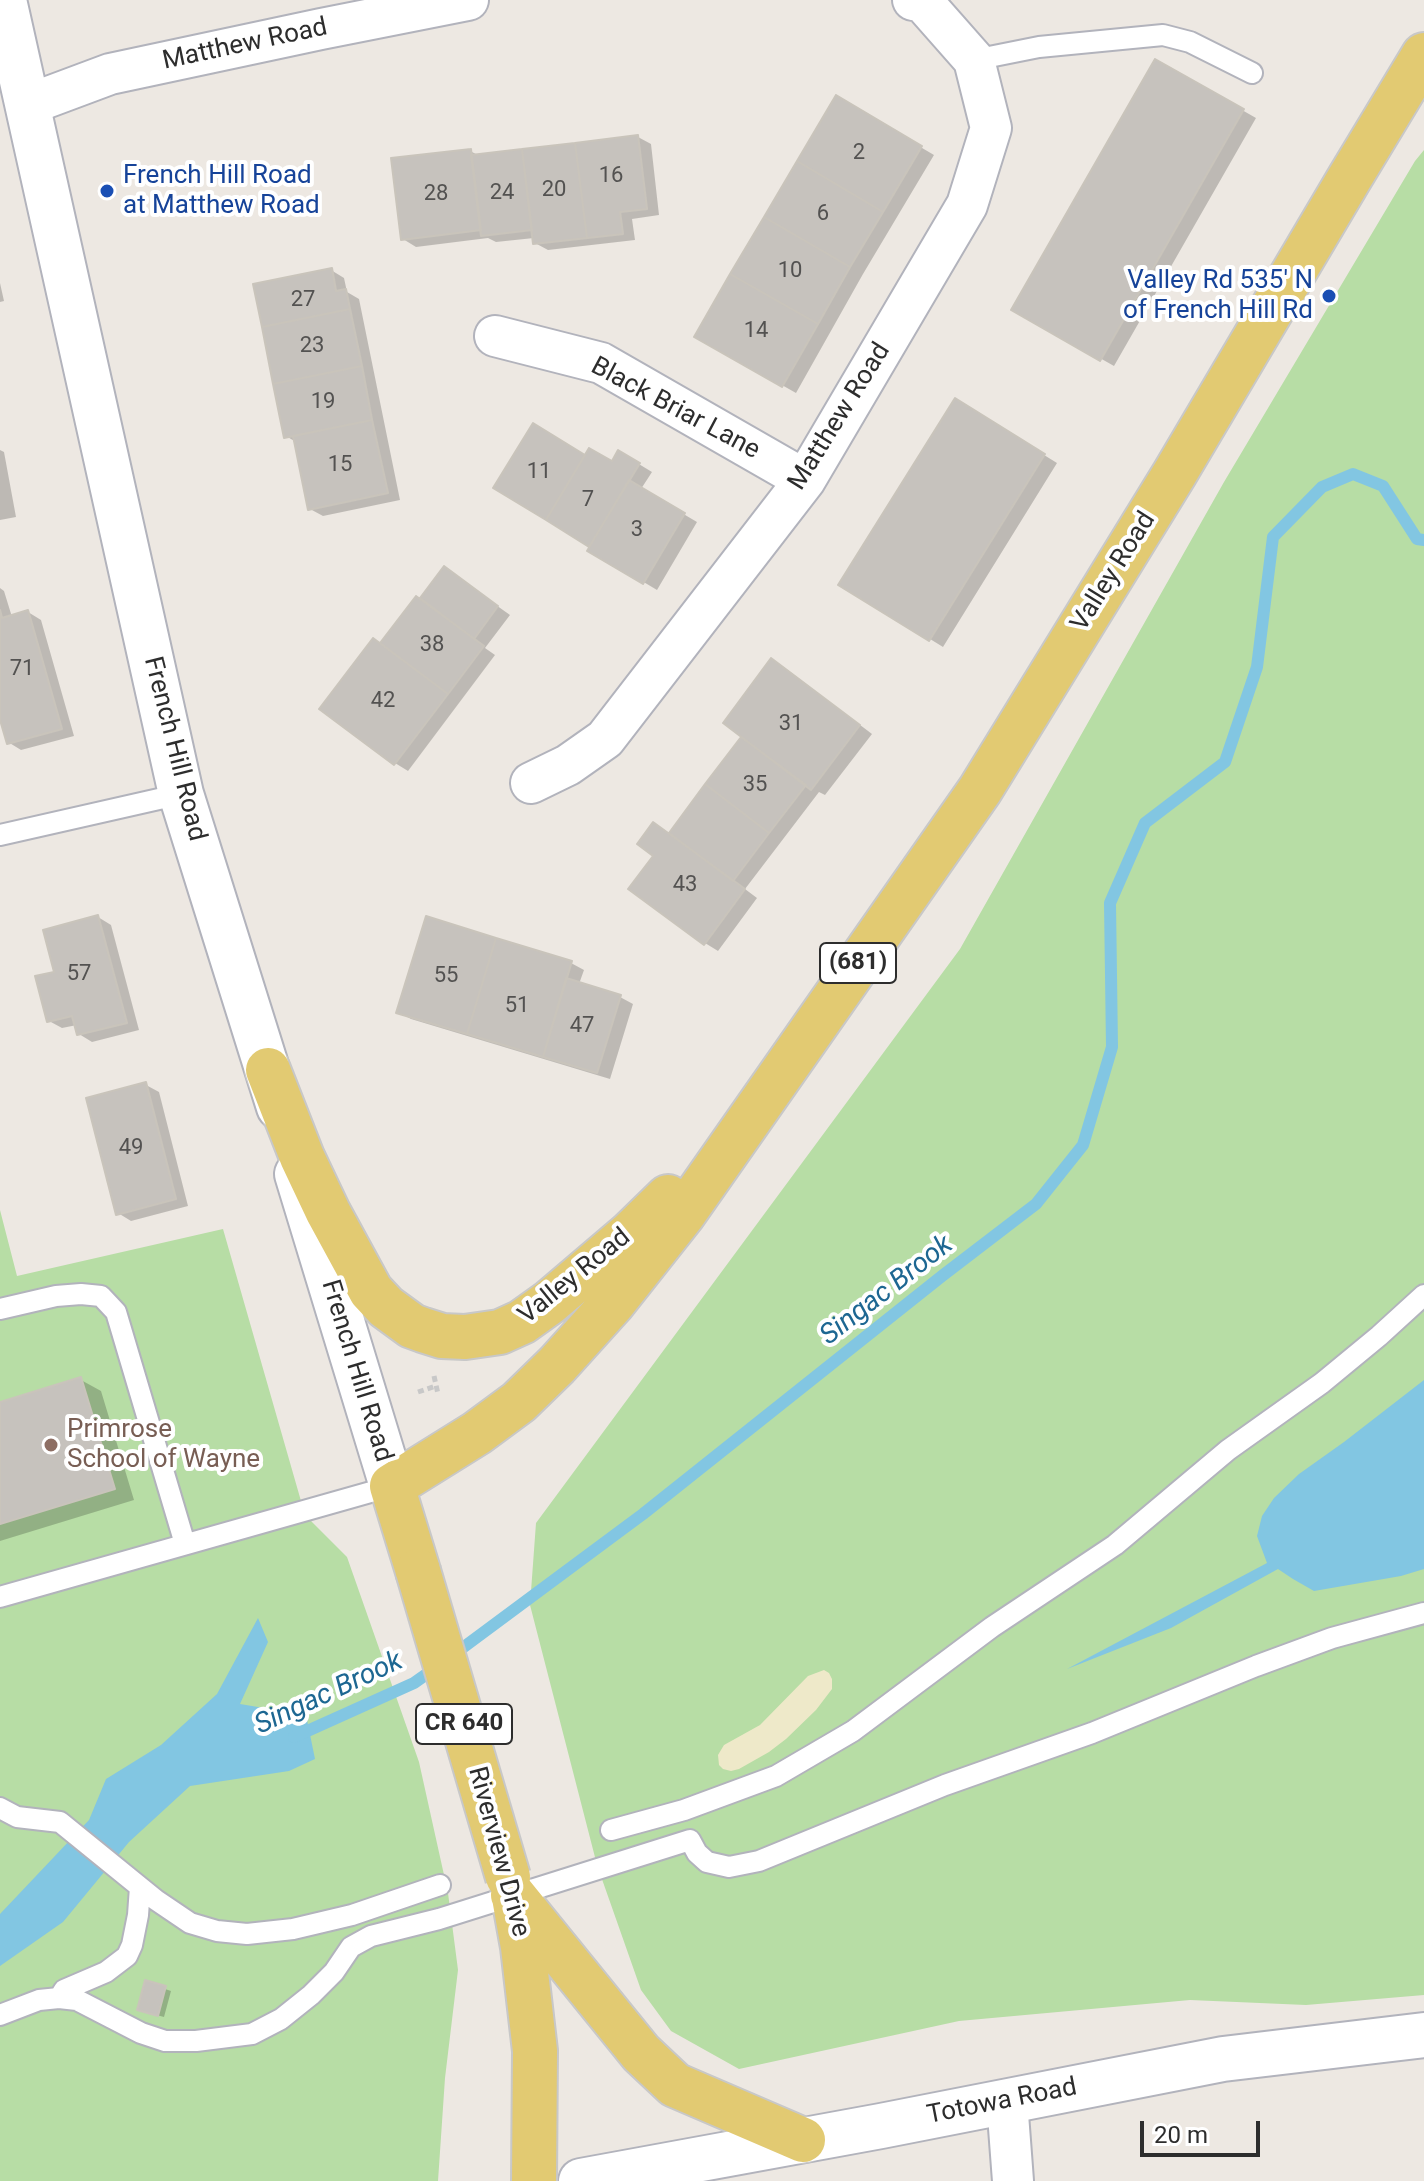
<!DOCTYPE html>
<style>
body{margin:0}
#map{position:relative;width:1424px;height:2181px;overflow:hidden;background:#ede8e2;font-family:Roboto,sans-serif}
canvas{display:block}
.scale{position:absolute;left:1140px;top:2121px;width:120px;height:36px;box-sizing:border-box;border:4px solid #2d2d2d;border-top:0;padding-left:10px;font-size:24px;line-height:28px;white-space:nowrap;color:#2d2d2d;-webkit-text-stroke:6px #fff;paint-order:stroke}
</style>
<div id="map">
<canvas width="1424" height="2181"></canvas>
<div class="scale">20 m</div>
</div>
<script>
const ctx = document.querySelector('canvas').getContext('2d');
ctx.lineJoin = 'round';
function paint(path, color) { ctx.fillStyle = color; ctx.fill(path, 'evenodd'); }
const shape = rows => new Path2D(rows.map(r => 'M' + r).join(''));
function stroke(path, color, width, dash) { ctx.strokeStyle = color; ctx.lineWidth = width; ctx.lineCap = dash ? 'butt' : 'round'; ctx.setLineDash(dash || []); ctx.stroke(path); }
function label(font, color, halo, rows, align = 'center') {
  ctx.font = font + ' Roboto,sans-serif'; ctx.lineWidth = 8; ctx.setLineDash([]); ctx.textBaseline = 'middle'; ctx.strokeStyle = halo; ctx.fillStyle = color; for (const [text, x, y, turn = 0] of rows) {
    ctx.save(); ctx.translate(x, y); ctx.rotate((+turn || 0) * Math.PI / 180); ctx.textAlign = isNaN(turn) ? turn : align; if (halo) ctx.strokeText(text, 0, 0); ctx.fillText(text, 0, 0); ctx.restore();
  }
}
paint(shape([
 [1424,150,1424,1995,1306,2005,1190,2000,959,2021,739,2069,671,2031,641,1990,597,1865,530,1605,536,1523,960,949,1224,482,1415,161],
 [0,1210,17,1276,223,1229,305,1515,347,1557,419,1762,448,1893,458,1970,445,2078,438,2181,0,2181]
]), '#b7dda5');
paint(shape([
 [824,1670,829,1673,832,1679,832,1689,816,1710,786,1739,769,1752,739,1769,731,1771,723,1769,719,1765,718,1755,724,1745,760,1725,808,1676]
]), '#eee9c9');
paint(shape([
 [1424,1380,1424,1569,1401,1576,1314,1591,1293,1579,1278,1569,1171,1628,1067,1669,1267,1563,1257,1536,1262,1516,1274,1498,1299,1474,1344,1442],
 [258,1618,268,1642,240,1704,306,1715,315,1759,289,1771,190,1786,129,1842,63,1922,0,1966,0,1914,89,1820,106,1779,161,1745,217,1694]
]), '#82c6e2');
paint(shape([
 [1156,61,1256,118,1114,366,1013,309],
 [837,98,934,155,863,274,796,393,697,337],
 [638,137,651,144,659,215,632,219,635,240,548,250,535,243,534,238,496,242,488,238,416,247,403,239,470,151,480,156],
 [331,270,344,278,347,292,359,299,400,500,323,516,310,509,296,442,286,436],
 [0,283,4,301,0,302],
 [968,408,1057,463,943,647,841,584],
 [0,450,4,452,16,517,0,520],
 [619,452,652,472,641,489,697,522,657,590,590,550,592,546,496,488,586,457,613,463],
 [444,568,510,615,485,648,495,655,408,771,395,763,381,645,416,598,420,601],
 [0,588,4,591,12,617,28,612,41,620,74,736,21,750,8,742,0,720],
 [772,661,785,668,872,734,825,795,819,792,745,889,757,898,718,951,705,943,656,856,654,824,670,834,744,736],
 [98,917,111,925,139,1030,92,1042,79,1034,77,1025,62,1028,49,1021,56,973],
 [571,963,584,970,579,984,620,997,633,1004,610,1079,411,1019,398,1012],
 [146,1085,159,1092,188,1206,131,1221,118,1213],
 [81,1380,101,1391,134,1500,0,1541,0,1404],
 [147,1983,171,1991,164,2017,145,2012]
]), '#0003');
stroke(shape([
 [453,1655,643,1514,942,1276,1036,1204,1083,1145,1112,1047,1110,903,1145,823,1225,762,1257,667,1273,537,1322,487,1353,474,1383,486,1417,539,1424,540],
 [294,1737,414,1683,438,1666]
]), '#82c6e2', 12);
const building = shape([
 [1155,59,1244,109,1100,361,1011,310,1155,59],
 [836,95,922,146,883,212,797,161,836,95],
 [638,135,647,209,620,212,623,234,587,238,575,143,638,135],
 [575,143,587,238,533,244,522,149,575,143],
 [471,149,481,230,401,240,391,158,471,149],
 [522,149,532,230,481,236,471,155,522,149],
 [797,161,883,212,850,267,764,217,797,161],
 [764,217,850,267,818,324,730,274,764,217],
 [332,268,336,291,346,289,350,309,262,327,253,284,332,268],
 [730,274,818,324,782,387,694,337,730,274],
 [350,309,362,366,273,384,262,327,350,309],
 [362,366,372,420,284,438,273,384,362,366],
 [955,398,1045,454,929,641,838,585,955,398],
 [372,420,388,493,308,510,293,436,372,420],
 [533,423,585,455,546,520,493,488,533,423],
 [589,448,612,461,618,450,640,463,589,547,546,520,589,448],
 [629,480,685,513,643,584,587,551,629,480],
 [444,566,498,606,474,639,420,598,444,566],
 [416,596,484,646,448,694,380,643,416,596],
 [0,610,2,618,28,610,62,729,7,744,0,720,0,610],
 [373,638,448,694,394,765,319,709,373,638],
 [771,658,860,725,811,790,723,723,771,658],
 [741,737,806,785,769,833,705,784,741,737],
 [705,784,769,833,733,881,669,833,705,784],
 [653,822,745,889,704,945,628,889,653,856,637,844,653,822],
 [98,915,127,1023,77,1035,72,1016,47,1022,35,976,54,972,43,930,98,915],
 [426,916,496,938,467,1034,396,1013,426,916],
 [496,938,572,961,543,1057,467,1034,496,938],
 [566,978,621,995,597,1073,543,1057,566,978],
 [146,1082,176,1199,116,1215,86,1098,146,1082],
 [81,1377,115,1489,0,1524,0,1402,81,1377],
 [145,1980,166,1986,158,2016,137,2010,145,1980]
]);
paint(building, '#c6c2bd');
stroke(building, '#c9c4bb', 2);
const service = shape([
 [974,60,1039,47,1163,35,1190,42,1252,73],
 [0,835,181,794],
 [0,1309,56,1296,81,1294,101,1296,116,1312,185,1544],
 [0,1597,392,1486],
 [0,1808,17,1817,60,1822,156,1900,190,1923,217,1931,247,1934,293,1929,352,1915,440,1885],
 [611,1830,684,1810,776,1776,853,1731,992,1627,1115,1545,1228,1450,1322,1383,1379,1336,1424,1295],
 [59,1998,64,1990,106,1972,127,1956,132,1945,138,1915,140,1887],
 [0,2015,39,2000,59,1998,77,2000,141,2033,165,2041,196,2041,252,2034,281,2019,311,1995,334,1972,351,1947,371,1936,439,1919,690,1840,697,1853,707,1862,729,1867,759,1861,945,1785,1092,1733,1256,1666,1332,1638,1424,1613]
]);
const minor = shape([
 [27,105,110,74,321,29,468,0],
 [495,336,601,363,805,480],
 [531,783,568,765,605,739,805,480,967,205,991,128,974,60,922,1,913,0],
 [1007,2101,1013,2181]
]);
const secondary = shape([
 [4,0,181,794,279,1107],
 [297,1174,392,1486],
 [581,2181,881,2126,1223,2059,1424,2035]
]);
const primary = shape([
 [268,1070,302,1157,328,1212,371,1291,386,1307,412,1326,423,1330,442,1336,465,1337,500,1332,522,1322,550,1302,631,1233,668,1197],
 [418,1571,392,1486,477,1433,519,1402,557,1365,612,1304,684,1213,980,790,1175,473,1349,179,1424,55],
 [513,1895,641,2053,675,2085,803,2140],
 [514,1897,523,1947,535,2051,534,2181]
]);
stroke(service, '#b2b3bc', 24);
stroke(minor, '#b2b3bc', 44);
stroke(secondary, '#b2b3bc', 48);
stroke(primary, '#c8c8c8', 48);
stroke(shape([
 [434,1376,438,1394],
 [418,1392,436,1386]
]), '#c8c8c8', 5, [6, 4]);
stroke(service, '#fff', 20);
stroke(minor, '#fff', 40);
stroke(secondary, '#fff', 44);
stroke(primary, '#e2ca72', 44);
const primaryBridge = shape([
 [418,1571,508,1877]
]);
stroke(primaryBridge, '#c8c8c8', 48, []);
stroke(primaryBridge, '#e2ca72', 44);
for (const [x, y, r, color] of [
 [107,191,8,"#1a4fb4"],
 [1329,296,8,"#1a4fb4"],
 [51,1445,8,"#8d6e63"]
]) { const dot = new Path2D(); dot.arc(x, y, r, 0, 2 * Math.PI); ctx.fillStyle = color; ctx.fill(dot); stroke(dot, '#fff', 3); }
label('22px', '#535251', null, [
 ["2",859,153],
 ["16",611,176],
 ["20",554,190],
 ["24",502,193],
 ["28",436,194],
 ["6",823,214],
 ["10",790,271],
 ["27",303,300],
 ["14",756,331],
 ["23",312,346],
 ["19",323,402],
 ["15",340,465],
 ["11",539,472],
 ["7",588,500],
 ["3",637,530],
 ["38",432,645],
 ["71",22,669],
 ["42",383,701],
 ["31",791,724],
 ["35",755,785],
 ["43",685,885],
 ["57",79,974],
 ["55",446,976],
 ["51",517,1006],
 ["47",582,1026],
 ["49",131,1148]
]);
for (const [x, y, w] of [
 [858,963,76],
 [464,1724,96]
]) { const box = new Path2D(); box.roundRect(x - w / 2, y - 20, w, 40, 6); ctx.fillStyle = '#fff'; ctx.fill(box); stroke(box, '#2d2d2d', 2); }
label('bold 24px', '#2d2d2d', null, [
 ["(681)",858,963],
 ["CR 640",464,1724]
]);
label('26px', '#2d2d2d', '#fff', [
 ["Matthew Road",245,45,-12],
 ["Black Briar Lane",675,409,28],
 ["Matthew Road",840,417,-58],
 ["Valley Road",1114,572,-58],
 ["French Hill Road",174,749,76],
 ["Valley Road",575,1277,-39],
 ["French Hill Road",356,1371,73],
 ["Riverview Drive",498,1852,75],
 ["Totowa Road",1002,2102,-11]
]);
label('26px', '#164399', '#fff', [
 ["French Hill Road",123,176],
 ["at Matthew Road",123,206],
 ["Valley Rd 535' N",1313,281,"right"],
 ["of French Hill Rd",1313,311,"right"]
], 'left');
label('26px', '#785e54', '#fff', [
 ["Primrose",67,1430],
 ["School of Wayne",67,1460]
], 'left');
label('italic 28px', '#1d6792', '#fff', [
 ["Singac Brook",887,1291,-38],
 ["Singac Brook",329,1694,-25]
]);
</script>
